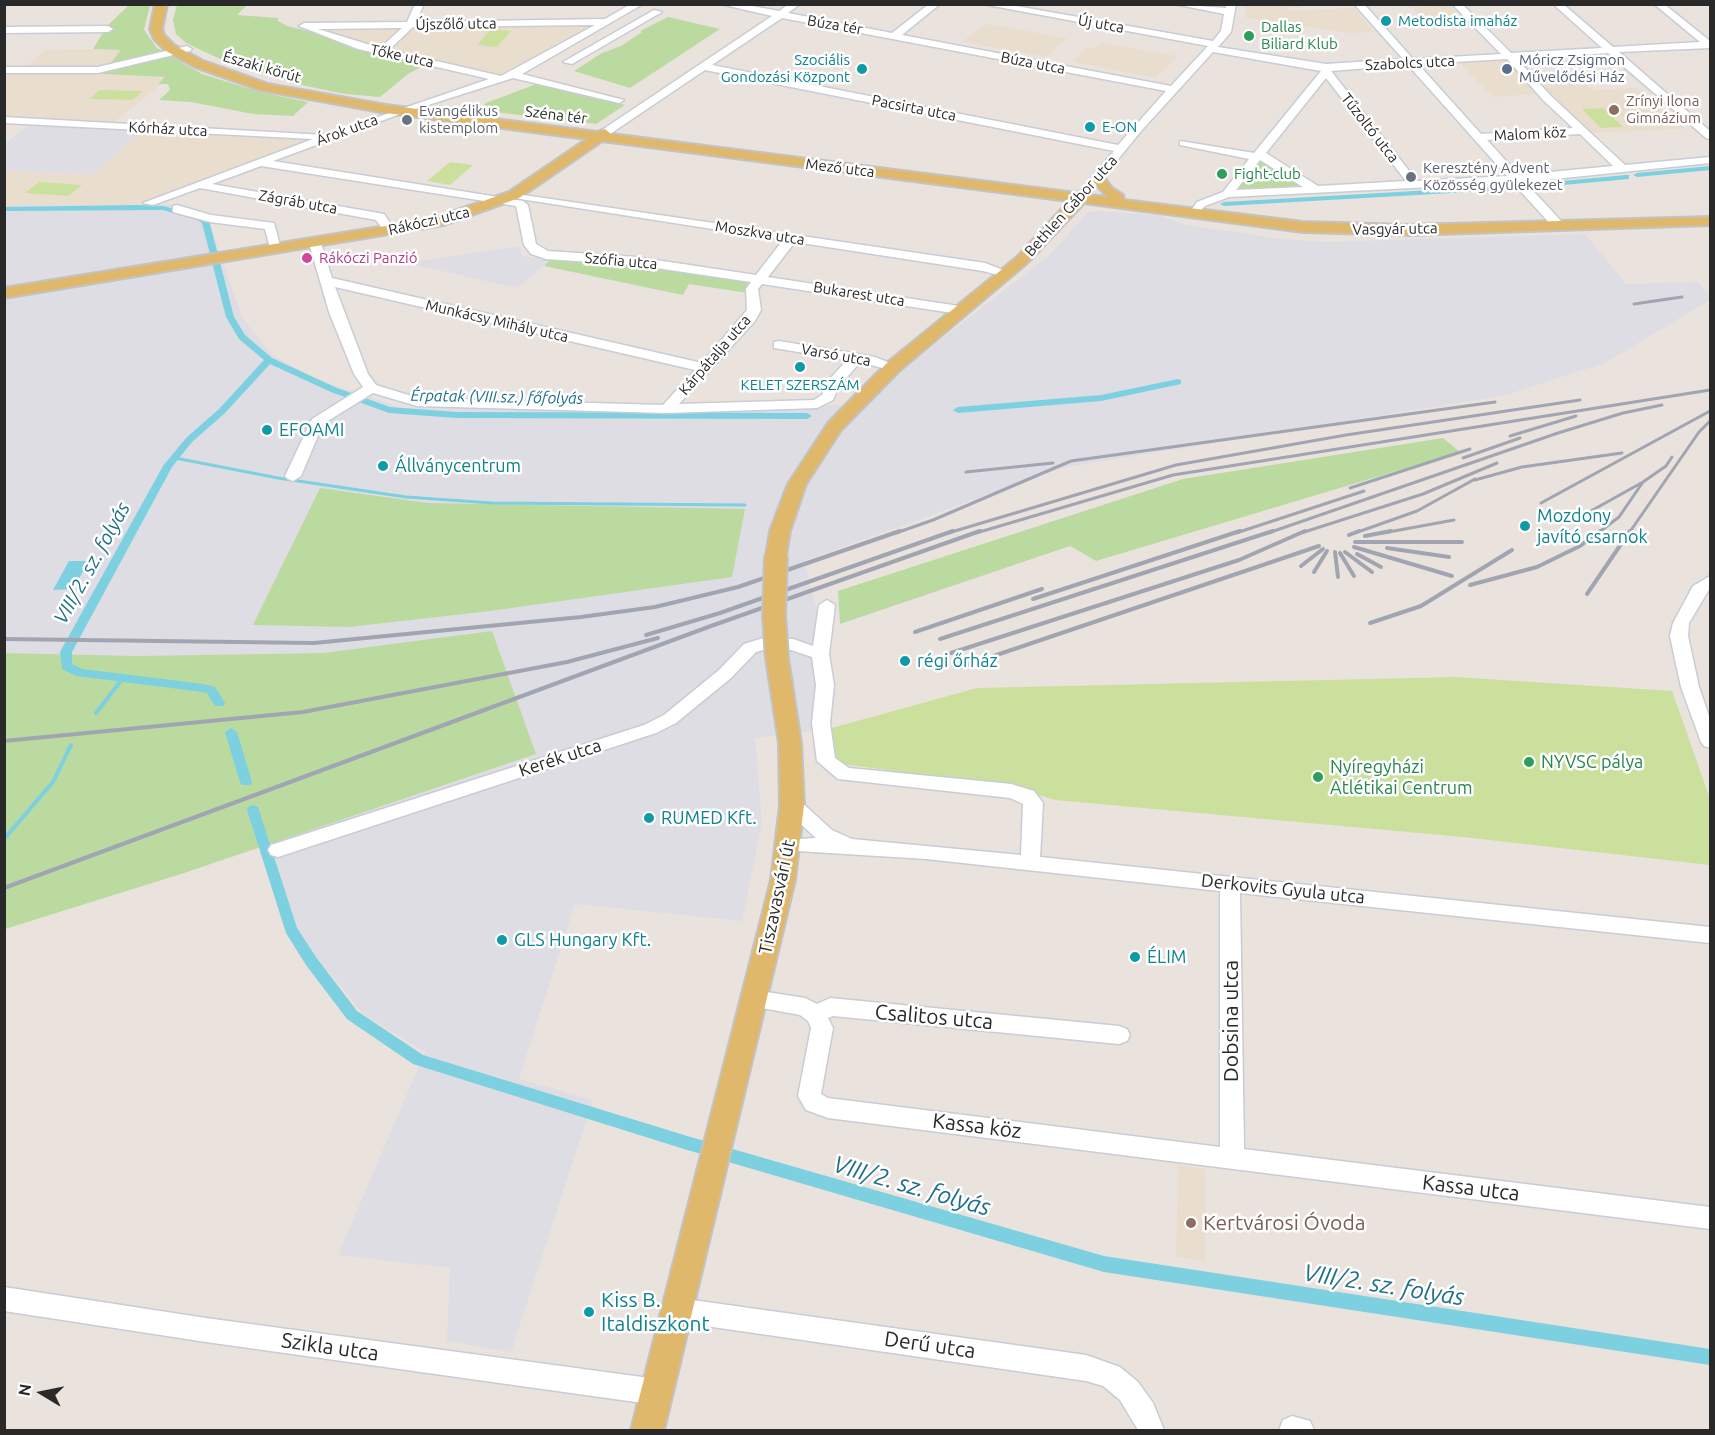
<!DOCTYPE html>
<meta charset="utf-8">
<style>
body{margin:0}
#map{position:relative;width:1715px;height:1435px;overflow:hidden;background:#eae3dd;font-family:Ubuntu,sans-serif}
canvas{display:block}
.frame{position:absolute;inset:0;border:6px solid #292929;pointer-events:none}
.north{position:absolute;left:12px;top:1363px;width:60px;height:60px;-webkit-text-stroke:4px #fff;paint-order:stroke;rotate:280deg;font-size:16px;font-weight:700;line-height:24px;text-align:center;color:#292929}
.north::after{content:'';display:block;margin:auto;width:21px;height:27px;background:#292929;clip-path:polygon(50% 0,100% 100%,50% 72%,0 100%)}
</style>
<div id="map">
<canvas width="1715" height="1435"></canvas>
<div class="frame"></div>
<div class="north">N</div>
</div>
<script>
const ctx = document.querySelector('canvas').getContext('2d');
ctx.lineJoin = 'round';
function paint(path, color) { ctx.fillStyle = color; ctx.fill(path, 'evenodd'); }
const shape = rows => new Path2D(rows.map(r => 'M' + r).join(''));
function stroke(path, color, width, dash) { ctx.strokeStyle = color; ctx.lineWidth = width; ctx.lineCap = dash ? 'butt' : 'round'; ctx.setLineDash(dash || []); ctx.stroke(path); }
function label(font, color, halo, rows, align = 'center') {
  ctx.font = font + ' Ubuntu,sans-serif'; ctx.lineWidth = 5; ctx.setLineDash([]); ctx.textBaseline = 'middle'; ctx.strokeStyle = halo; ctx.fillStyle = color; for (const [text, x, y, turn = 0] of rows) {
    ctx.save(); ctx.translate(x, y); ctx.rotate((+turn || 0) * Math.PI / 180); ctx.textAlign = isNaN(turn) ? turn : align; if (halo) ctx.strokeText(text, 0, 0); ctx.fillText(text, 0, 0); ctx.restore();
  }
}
paint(shape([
 [28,125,144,130,92,175,5,171,5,144],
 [171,204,206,215,243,319,273,355,314,378,402,408,580,410,857,405,1052,253,1087,213,1095,211,1159,215,1187,225,1282,239,1327,242,1585,234,1626,284,1698,282,1710,296,1710,300,1605,363,1506,395,1062,468,804,561,832,670,833,686,828,729,755,738,762,823,742,921,575,904,519,1079,593,1100,511,1352,447,1341,450,1268,338,1255,425,1052,363,1014,292,927,271,843,536,754,492,632,323,653,136,656,5,653,5,205],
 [520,246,522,256,549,261,517,288,406,263]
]), '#dedde3');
paint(shape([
 [1245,5,1299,5,1300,8,1288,7,1288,11,1354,8,1374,32,1350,33,1246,18],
 [1449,5,1466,21,1427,23,1411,7],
 [608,22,502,79,382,52,410,25],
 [986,24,1067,38,1047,57,962,42],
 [335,26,406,26,381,51,326,34],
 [1101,43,1141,50,1177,56,1156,78,1072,62,1085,49,1095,48],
 [93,49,122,50,108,68,23,70,44,50],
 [1503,58,1538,94,1493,97,1458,61],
 [4,73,102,74,166,77,159,84,162,84,113,123,5,118],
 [1576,76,1592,90,1637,88,1684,129,1588,133,1535,77],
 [144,130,309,138,303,144,142,205,5,205,5,171,92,175],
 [1178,1165,1205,1169,1205,1261,1176,1257]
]), '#e9dece');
paint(shape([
 [129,5,150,5,144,30,157,48,202,74,260,92,308,102,293,116,253,114,191,102,159,100,170,90,168,84,158,84,165,77,102,74,121,50,93,49,107,26],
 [177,5,247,5,237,15,278,18,278,21,287,26,316,33,362,50,426,64,408,74,380,97,345,94,301,85,233,65,186,43,176,34,173,20],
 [668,17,720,29,630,88,574,71,602,53,621,46,642,32,640,31],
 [539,83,610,100,625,105,596,124,477,110,486,103],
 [1256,157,1315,189,1227,194],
 [541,260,591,260,752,280,748,293,689,284,683,295,544,266,549,261],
 [1443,438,1460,452,1096,561,1070,546,840,624,838,591,1183,479],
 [320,488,428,503,745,509,732,577,490,611,349,627,253,625],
 [492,631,536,754,181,874,5,929,5,653,136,656,323,653]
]), '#badaa0');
paint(shape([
 [491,29,511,31,497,47,477,45],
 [99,90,142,91,133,100,90,99],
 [1603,108,1623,127,1601,128,1582,109],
 [450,162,473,165,450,185,427,181],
 [39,182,82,185,68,196,25,193],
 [1456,677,1672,691,1710,799,1710,865,1463,837,1055,800,1013,787,835,763,828,729,977,688]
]), '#cbe09d');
paint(shape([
 [69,561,89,561,73,589,53,590]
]), '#7cd0df');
stroke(shape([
 [175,458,278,478,406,497,492,503,745,505]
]), '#7cd0df', 3);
stroke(shape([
 [96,713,123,678],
 [4,839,53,782,71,745]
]), '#7cd0df', 4);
paint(shape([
 [1710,166,1710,170,1637,177,1633,175,1637,173,1710,166],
 [1626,175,1629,175,1629,179,1530,188,1526,186,1530,184,1626,175],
 [1519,185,1523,187,1522,189,1224,206,1220,204,1224,202,1519,185],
 [138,205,163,206,203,216,209,220,234,317,245,335,272,358,337,388,390,407,456,412,807,413,812,416,807,419,456,418,389,413,331,392,270,364,225,413,192,442,172,467,72,652,72,664,82,669,203,684,215,687,225,703,223,706,215,706,207,693,203,692,76,676,62,669,60,652,163,466,186,438,219,409,264,360,239,339,226,317,202,223,197,220,163,210,4,211,4,207,138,205],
 [1178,379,1181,380,1181,384,1101,401,958,413,953,410,958,407,1101,395,1178,379],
 [231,728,237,732,252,782,250,785,242,785,240,782,225,732,231,728],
 [253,805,258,807,259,810,297,928,316,957,357,1011,423,1055,684,1135,1104,1256,1710,1349,1710,1365,1104,1272,684,1149,413,1064,347,1019,306,965,286,933,247,810,248,807,253,805]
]), '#7cd0df');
const minor = shape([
 [415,4,424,4,416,22,605,19,631,4,643,4,522,74,624,100,619,103,513,78,403,113,273,161,523,201,528,205,536,244,548,251,636,257,756,275,783,240,514,198,508,195,510,193,985,263,1011,273,1005,277,983,271,795,242,768,277,959,306,966,310,959,314,762,284,758,289,761,310,755,321,679,404,814,400,822,395,827,382,847,360,774,348,774,342,779,341,875,357,900,367,893,371,864,363,857,366,839,386,833,400,817,408,667,413,417,406,373,393,323,424,301,476,293,481,288,479,285,476,312,419,363,387,354,374,329,312,309,243,311,240,321,243,332,278,702,363,747,310,746,289,751,282,636,265,546,259,531,254,524,245,516,206,261,166,212,184,384,214,396,231,386,234,376,220,200,188,153,205,143,203,313,139,4,123,4,117,325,135,489,79,358,49,299,26,304,23,407,22,415,4],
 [595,25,501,76,389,50,413,27,595,25],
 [402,28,380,48,318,29,402,28],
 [335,287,695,370,663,405,418,398,376,385,368,374,335,287],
 [720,4,741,4,779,11,789,4,800,4,788,13,892,33,929,4,940,4,902,35,1171,86,1208,46,982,4,1005,4,1213,41,1221,31,1224,14,1174,4,1226,8,1226,4,1236,4,1231,32,1218,47,1326,64,1403,59,1354,4,1364,4,1413,59,1501,54,1452,4,1462,4,1511,53,1602,48,1553,4,1563,4,1613,47,1700,42,1654,4,1664,4,1710,41,1710,48,1619,52,1710,131,1710,139,1706,138,1608,53,1517,59,1551,96,1625,165,1710,157,1710,163,1525,182,1562,222,1562,228,1558,229,1554,228,1513,183,1229,197,1205,206,1198,213,1192,209,1197,202,1223,192,1249,159,1180,145,1180,141,1254,153,1321,71,1213,52,1142,130,1088,196,1084,197,1078,194,1114,151,705,70,610,134,602,134,602,130,772,16,720,4],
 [782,18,1166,91,1118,145,712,65,782,18],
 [1507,59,1543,100,1573,128,1481,134,1418,64,1507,59],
 [1408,65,1507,176,1417,181,1331,71,1408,65],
 [1326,78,1406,181,1318,186,1266,153,1326,78],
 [1580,134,1613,166,1519,175,1487,140,1580,134],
 [1260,160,1303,187,1236,190,1260,160],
 [654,10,662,12,572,64,563,62,654,10],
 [4,27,108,26,113,29,108,32,4,33,4,27],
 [187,46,192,49,190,51,98,73,4,73,4,67,98,67,187,46],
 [177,205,211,215,274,223,281,249,271,252,265,229,210,222,173,212,173,206,177,205],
 [1710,576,1710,588,1689,623,1688,636,1699,687,1710,719,1710,748,1704,746,1701,742,1681,687,1670,636,1673,623,1693,586,1710,576],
 [827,600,835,605,829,654,834,685,830,723,835,758,849,768,1011,784,1034,791,1043,803,1040,857,1710,927,1710,943,1240,893,1244,1149,1710,1207,1710,1229,828,1118,806,1110,798,1096,811,1028,808,1021,800,1015,746,1005,743,999,746,993,754,990,805,998,817,1004,830,998,1119,1026,1127,1029,1130,1035,1127,1041,1119,1044,833,1016,828,1018,833,1028,821,1094,828,1098,1220,1147,1220,891,926,859,781,850,778,845,781,840,816,838,785,810,782,805,785,800,792,798,799,800,832,830,852,839,1021,855,1023,804,1010,798,838,779,817,761,812,723,816,685,812,657,791,650,767,649,756,652,731,678,676,723,656,733,278,857,271,855,268,850,271,845,644,725,664,715,719,670,744,644,767,637,793,639,813,646,819,605,827,600],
 [4,1287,206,1318,657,1379,666,1383,670,1392,666,1401,657,1405,206,1342,4,1311,4,1287],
 [678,1298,1086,1355,1120,1367,1138,1382,1153,1403,1164,1430,1138,1430,1120,1400,1103,1386,1086,1381,678,1322,669,1319,665,1310,669,1301,678,1298],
 [1292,1416,1310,1421,1314,1430,1279,1430,1283,1420,1292,1416]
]);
const major = shape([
 [155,4,167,4,162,29,164,35,174,45,203,61,268,84,386,105,597,132,605,129,611,134,1076,193,1084,190,1089,191,1090,195,1107,197,1091,179,1098,175,1103,176,1112,188,1123,195,1124,200,1303,222,1409,225,1710,217,1710,225,1409,235,1303,232,1084,203,1027,263,899,371,841,430,806,484,790,531,786,556,783,560,776,562,769,560,766,556,770,531,788,484,828,423,887,363,1017,257,1069,201,602,141,519,198,443,225,4,298,4,288,435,218,509,192,587,139,386,113,260,90,195,67,166,51,154,39,150,29,155,4],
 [777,651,785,653,788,658,801,743,804,805,795,880,664,1430,631,1430,771,880,780,805,779,743,766,658,769,653,777,651]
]);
stroke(minor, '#c8ccd5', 3);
stroke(major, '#c3c3c3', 4);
paint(minor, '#fff');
paint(major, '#dfb86c');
stroke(shape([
 [1634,304,1682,297],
 [1510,436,1576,416],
 [1463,458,1520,438],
 [966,472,1053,463],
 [1475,480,1522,467,1622,453],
 [1350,488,1470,449],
 [1541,503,1710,411],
 [1573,521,1643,482,1666,466,1672,457],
 [896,533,933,520,1071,461,1495,402],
 [948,533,1176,465,1346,435,1580,400],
 [976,533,1173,475,1710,390],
 [1236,533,1364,491],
 [1268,533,1558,433,1623,413,1662,405],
 [1301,533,1423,494,1497,463],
 [1355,533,1417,511,1475,479],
 [1383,533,1454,520],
 [1598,533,1619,517,1643,482],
 [1629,533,1699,432,1710,421]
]), '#a0a5b1', 3);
stroke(shape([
 [1349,535,1359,531],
 [1365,536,1391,531],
 [1355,542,1462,542],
 [1354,547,1452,576],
 [1387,548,1449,557],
 [1335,552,1338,577],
 [1345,552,1372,572],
 [1340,553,1354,576],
 [1357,554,1381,567],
 [1301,566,1323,549],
 [1314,572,1327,551],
 [1470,585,1537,567,1580,546,1600,531],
 [1587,594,1630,531],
 [1033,599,1240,531],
 [1370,623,1421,606,1512,550],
 [915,632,1042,589],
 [646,635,720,613,953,531],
 [4,639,314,643,581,617,655,607,738,587,900,531],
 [940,639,1273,531],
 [951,653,1239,560,1305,531],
 [961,667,1319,546],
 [4,741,303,712,567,662,658,638],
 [4,888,711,626,980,531]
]), '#a0a5b1', 4);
const majorBridge = shape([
 [776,556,774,615,777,658]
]);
stroke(majorBridge, '#c3c3c3', 26, []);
stroke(majorBridge, '#dfb86c', 22);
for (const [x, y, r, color] of [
 [1386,21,6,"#0f9aa8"],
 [1249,36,6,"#2e9e5b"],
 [862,69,6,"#0f9aa8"],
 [1507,69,6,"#5c6f8a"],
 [1614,110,6,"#8d6e63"],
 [407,120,6,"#6b7280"],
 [1090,127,6,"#0f9aa8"],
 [1222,174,6,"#2e9e5b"],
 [1411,177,6,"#6b7280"],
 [307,258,6,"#d1479c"],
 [800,367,6,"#0f9aa8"],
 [267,430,6,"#0f9aa8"],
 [383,466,6,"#0f9aa8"],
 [1525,526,6,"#0f9aa8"],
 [905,661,6,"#0f9aa8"],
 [1529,762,6,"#2e9e5b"],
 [1318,777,6,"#2e9e5b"],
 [649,818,6,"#0f9aa8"],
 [502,940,6,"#0f9aa8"],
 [1135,957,6,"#0f9aa8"],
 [1191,1223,6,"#8d6e63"],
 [589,1312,6,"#0f9aa8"]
]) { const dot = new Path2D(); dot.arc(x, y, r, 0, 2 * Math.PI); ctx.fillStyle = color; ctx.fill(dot); stroke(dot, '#fff', 2); }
label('15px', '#0d838f', '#fff', [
 ["Metodista imaház",1398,21],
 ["Szociális",850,60,"right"],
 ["Gondozási Központ",850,77,"right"],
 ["E-ON",1102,127],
 ["KELET SZERSZÁM",800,385,"center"]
], 'left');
label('15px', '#292929', '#fff', [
 ["Újszőlő utca",456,24,-1],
 ["Új utca",1101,24,10],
 ["Búza tér",835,25,10],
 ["Tőke utca",402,56,12],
 ["Búza utca",1033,63,11],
 ["Szabolcs utca",1410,63,-3],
 ["Északi körút",262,67,16],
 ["Pacsirta utca",914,108,11],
 ["Széna tér",556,115,7],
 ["Tűzoltó utca",1370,128,52],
 ["Kórház utca",168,129,3],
 ["Árok utca",347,130,-20],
 ["Malom köz",1530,134,-3],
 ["Mező utca",840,168,7],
 ["Zágráb utca",298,202,10],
 ["Bethlen Gábor utca",1071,206,-48],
 ["Rákóczi utca",429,221,-13],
 ["Vasgyár utca",1395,229,-1],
 ["Moszkva utca",760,233,9],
 ["Szófia utca",621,261,5],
 ["Bukarest utca",859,294,9],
 ["Munkácsy Mihály utca",497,321,13],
 ["Kárpátalja utca",715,355,-49],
 ["Varsó utca",836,355,10]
]);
label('15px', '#27864d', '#fff', [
 ["Dallas",1261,27],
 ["Biliard Klub",1261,44],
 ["Fight-club",1234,174]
], 'left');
label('15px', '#4e5e75', '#fff', [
 ["Móricz Zsigmon",1519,60],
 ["Művelődési Ház",1519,77]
], 'left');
label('15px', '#785e54', '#fff', [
 ["Zrínyi Ilona",1626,101],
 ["Gimnázium",1626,118]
], 'left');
label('15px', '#5b616d', '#fff', [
 ["Evangélikus",419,111],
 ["kistemplom",419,128],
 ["Keresztény Advent",1423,168],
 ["Közösség gyülekezet",1423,185]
], 'left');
label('15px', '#b23c85', '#fff', [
 ["Rákóczi Panzió",319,258]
], 'left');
label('italic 16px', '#1e7089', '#fff', [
 ["Érpatak (VIII.sz.) főfolyás",497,397,1]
]);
label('18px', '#0d838f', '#fff', [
 ["EFOAMI",279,430],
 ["Állványcentrum",395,466],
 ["Mozdony",1537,516],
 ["javító csarnok",1537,537],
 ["régi őrház",917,661],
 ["RUMED Kft.",661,818],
 ["GLS Hungary Kft.",514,940],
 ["ÉLIM",1147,957]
], 'left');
label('18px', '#292929', '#fff', [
 ["Kerék utca",560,758,-18],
 ["Derkovits Gyula utca",1283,889,6],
 ["Tiszavasvári út",777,897,-78]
]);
label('18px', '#27864d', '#fff', [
 ["NYVSC pálya",1541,762],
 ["Nyíregyházi",1330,767],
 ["Atlétikai Centrum",1330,788]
], 'left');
label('italic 20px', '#1e7089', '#fff', [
 ["VIII/2. sz. folyás",92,563,-61]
]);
label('21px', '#292929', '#fff', [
 ["Csalitos utca",934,1017,5],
 ["Dobsina utca",1231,1021,-90],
 ["Kassa köz",977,1126,7],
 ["Kassa utca",1471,1188,7],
 ["Derű utca",930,1345,8],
 ["Szikla utca",330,1347,8]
]);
label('21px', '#785e54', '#fff', [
 ["Kertvárosi Óvoda",1203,1223]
], 'left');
label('21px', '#0d838f', '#fff', [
 ["Kiss B.",601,1300],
 ["Italdiszkont",601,1324]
], 'left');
label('italic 24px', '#1e7089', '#fff', [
 ["VIII/2. sz. folyás",912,1186,16],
 ["VIII/2. sz. folyás",1384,1285,9]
]);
</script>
